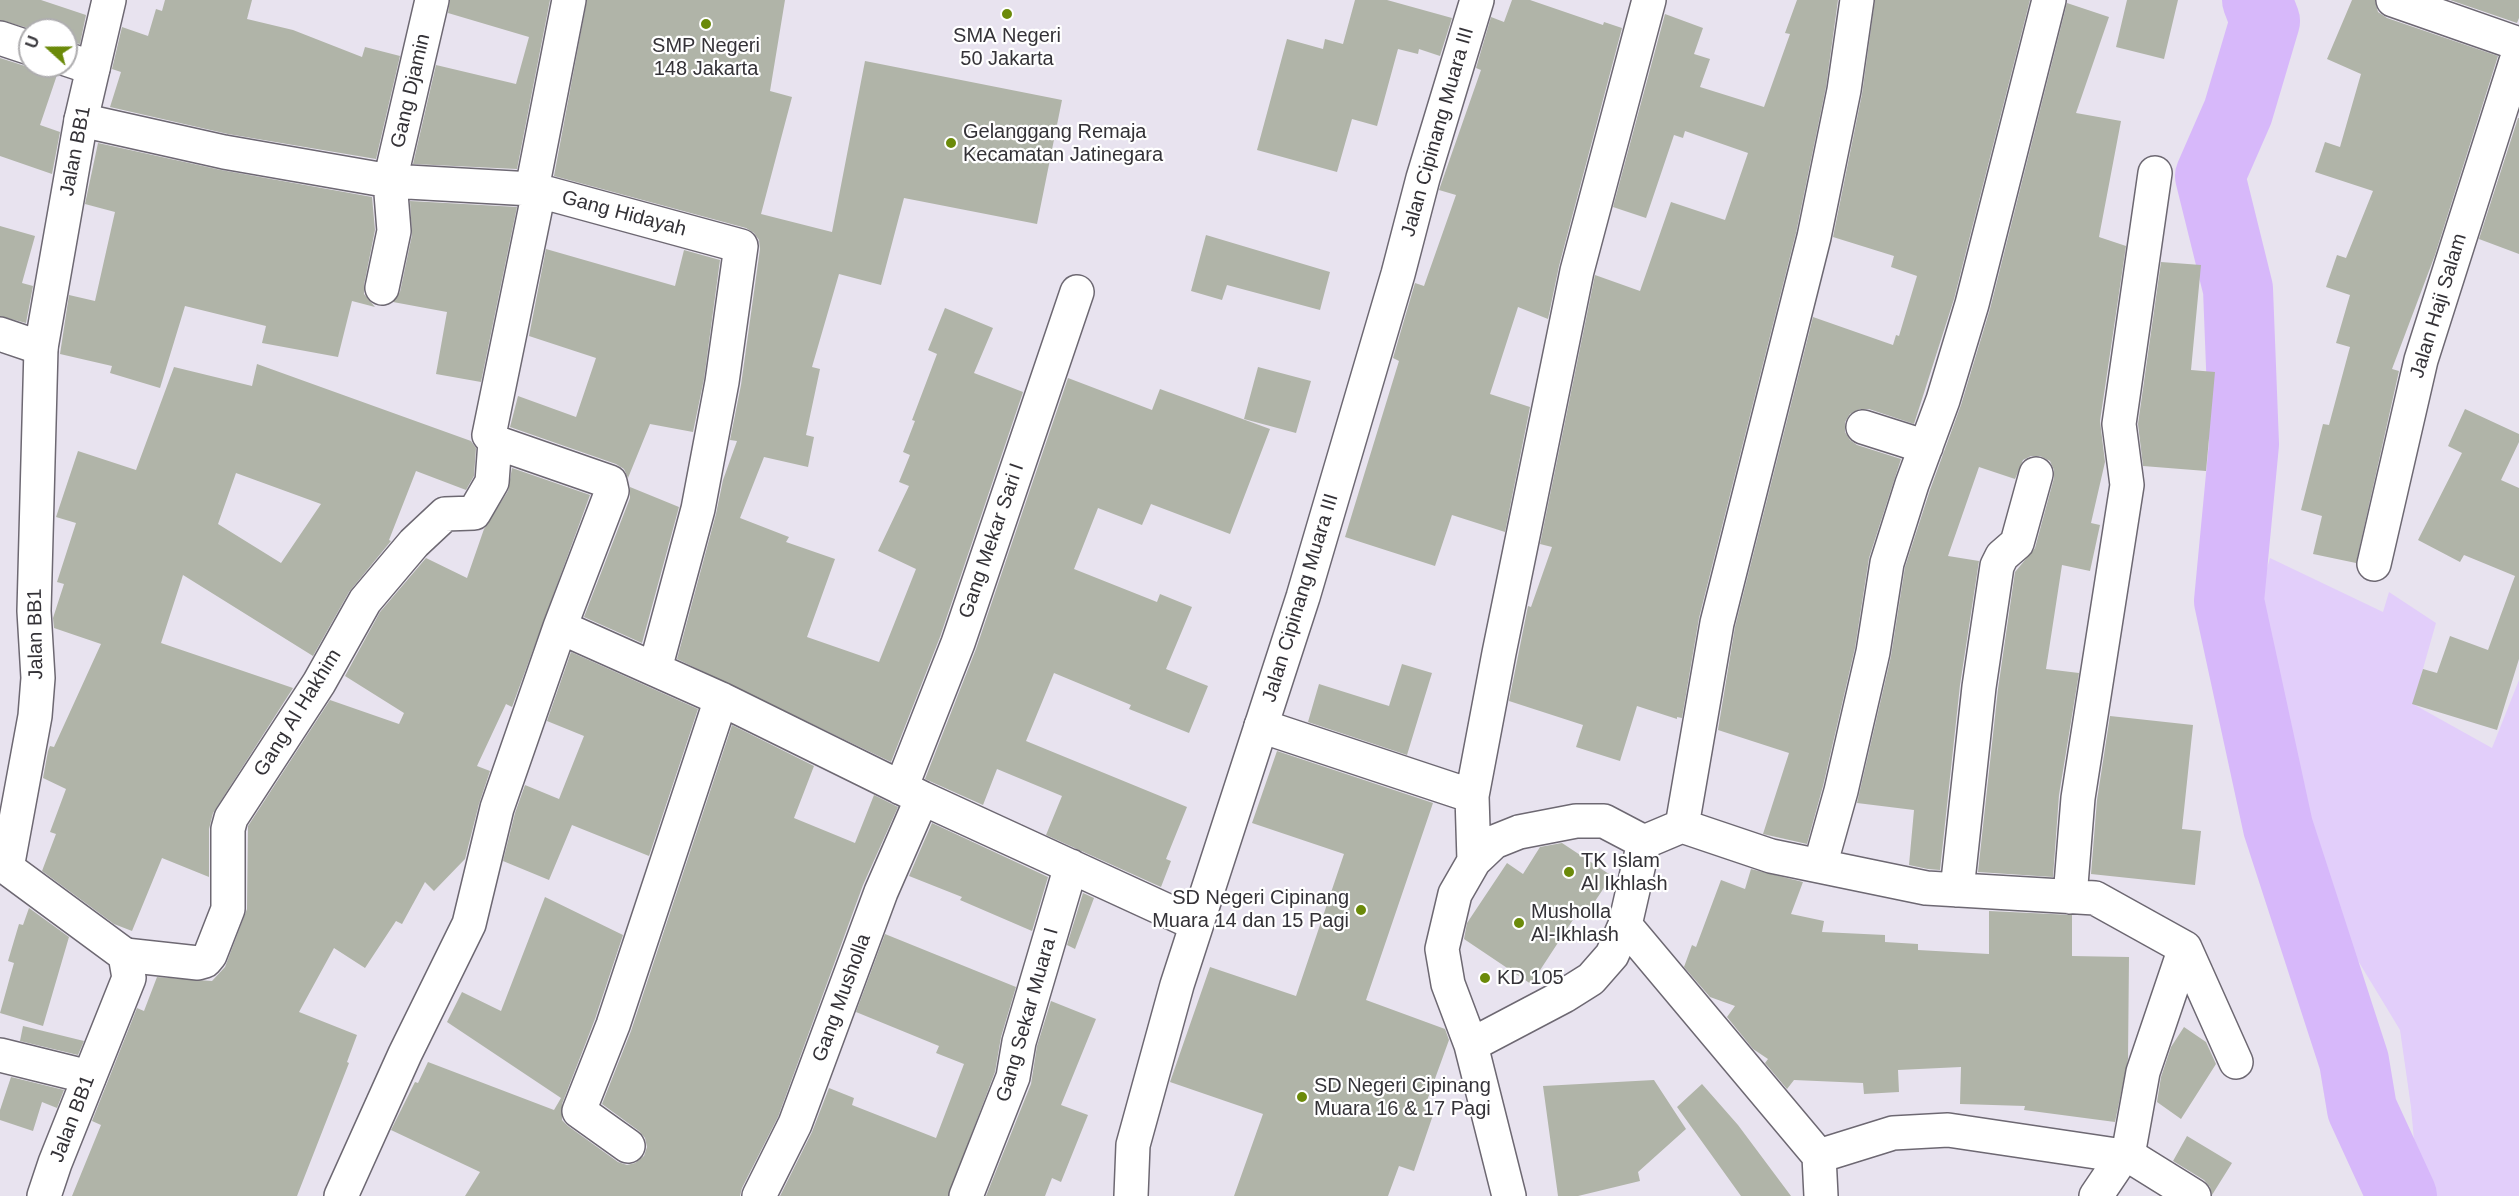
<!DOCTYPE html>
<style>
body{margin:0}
#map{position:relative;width:2519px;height:1196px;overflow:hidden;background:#e8e3ef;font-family:Arial,sans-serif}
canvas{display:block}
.north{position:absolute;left:18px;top:18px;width:60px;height:60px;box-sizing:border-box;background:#fff;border:2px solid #aeadaf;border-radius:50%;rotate:291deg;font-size:16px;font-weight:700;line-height:24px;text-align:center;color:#343237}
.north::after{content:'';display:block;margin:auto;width:21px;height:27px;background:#6b8a09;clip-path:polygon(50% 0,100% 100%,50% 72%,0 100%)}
</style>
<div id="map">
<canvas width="2519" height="1196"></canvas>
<div class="north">U</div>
</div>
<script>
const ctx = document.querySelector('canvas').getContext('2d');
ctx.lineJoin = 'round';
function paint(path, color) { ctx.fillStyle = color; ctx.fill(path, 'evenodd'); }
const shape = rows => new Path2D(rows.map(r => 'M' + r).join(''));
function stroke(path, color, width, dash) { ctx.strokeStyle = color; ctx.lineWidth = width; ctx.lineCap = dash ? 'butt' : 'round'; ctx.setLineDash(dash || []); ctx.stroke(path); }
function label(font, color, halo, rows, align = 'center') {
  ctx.font = font + ' Arial,sans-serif'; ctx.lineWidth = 4.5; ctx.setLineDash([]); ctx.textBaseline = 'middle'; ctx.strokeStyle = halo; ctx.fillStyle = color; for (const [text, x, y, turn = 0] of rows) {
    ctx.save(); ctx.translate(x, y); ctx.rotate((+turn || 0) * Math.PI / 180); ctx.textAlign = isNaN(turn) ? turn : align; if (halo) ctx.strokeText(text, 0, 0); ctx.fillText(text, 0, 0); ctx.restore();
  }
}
paint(shape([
 [2270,558,2383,612,2389,592,2436,623,2413,704,2492,748,2519,680,2519,1196,2419,1196,2411,1107,2400,1030,2357,959,2311,867,2251,622]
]), '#e2cefa');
stroke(shape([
 [2257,0,2265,21,2238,112,2210,176,2238,289,2244,444,2229,601,2278,827,2354,1061,2362,1109,2402,1196]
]), '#d7b8fa', 70);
paint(shape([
 [0,0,41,0,86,15,80,44,66,41,66,30,35,30,0,20],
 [165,0,252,0,247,19,293,30,362,57,365,47,400,56,376,159,228,134,110,107,121,72,112,69,122,27,148,36,156,9,162,11],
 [450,0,550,0,517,169,413,164,436,65,516,84,529,37,448,13],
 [587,0,785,0,770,91,792,97,761,214,832,232,865,61,1062,100,1037,224,904,198,881,285,839,274,812,367,820,369,806,435,814,437,808,467,764,457,740,518,789,537,786,542,835,559,807,637,879,662,916,569,878,551,909,486,899,482,910,455,903,452,915,421,912,420,937,354,928,350,945,308,993,328,974,373,1023,392,940,637,891,762,677,659,716,514,723,480,737,441,730,440,741,385,760,249,759,240,754,233,746,228,554,176],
 [1355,0,1387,0,1452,18,1440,56,1419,49,1418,54,1398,49,1377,126,1352,119,1337,172,1257,150,1287,39,1323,49,1325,39,1343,44],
 [1512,0,1530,0,1603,25,1604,22,1622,28,1559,266,1548,319,1518,307,1490,394,1530,407,1505,532,1452,515,1435,566,1345,537,1399,361,1393,358,1415,283,1424,286,1456,195,1439,190,1481,70,1476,68,1491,17,1504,22],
 [1797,0,1838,0,1826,87,1796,233,1699,618,1682,718,1677,717,1677,719,1637,706,1620,761,1576,747,1583,725,1509,701,1528,606,1531,607,1552,547,1540,544,1595,275,1640,291,1671,202,1725,220,1748,153,1685,131,1683,138,1674,135,1646,218,1613,207,1665,14,1703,28,1694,54,1710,59,1700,87,1764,107,1790,34,1785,33],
 [1875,0,2030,0,1954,299,1914,424,1869,409,1860,409,1850,414,1845,422,1845,432,1850,440,1857,445,1901,459,1869,558,1855,648,1823,786,1807,844,1763,834,1789,753,1718,730,1735,627,1813,317,1893,345,1896,335,1899,336,1917,276,1891,267,1894,256,1833,237,1862,94],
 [2127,0,2178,0,2164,59,2116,47],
 [2352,0,2375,0,2378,12,2387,18,2498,56,2435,255,2392,369,2399,371,2356,563,2313,554,2322,516,2301,510,2323,424,2329,425,2350,347,2336,343,2350,295,2326,287,2337,255,2346,258,2373,191,2315,172,2325,142,2340,147,2361,74,2327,59],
 [2450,0,2519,0,2519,18,2517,23],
 [2067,3,2109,17,2076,113,2121,121,2099,237,2126,246,2100,421,2105,462,2091,523,2100,525,2090,571,2062,565,2046,669,2079,673,2059,795,2053,877,1978,872,1998,689,2015,572,2035,548,2054,478,2054,470,2050,461,2040,456,2031,456,2023,460,2015,479,1979,467,1948,556,1979,561,1960,685,1940,870,1928,869,1909,865,1914,810,1857,803,1891,656,1905,567,1930,490,1961,405,1990,309],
 [0,58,25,66,49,66,57,75,40,125,60,132,52,174,0,156],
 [2518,118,2519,118,2519,254,2479,239],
 [98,143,221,170,372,197,375,230,364,285,364,294,375,307,352,301,338,357,262,343,266,326,185,306,160,388,110,373,112,366,60,354,69,295,95,301,115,212,85,204],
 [410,201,517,207,481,382,436,374,447,312,393,302,400,292,412,235],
 [0,226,35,236,22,283,33,286,26,323,0,316],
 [1206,235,1330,272,1320,310,1227,285,1222,300,1191,291],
 [546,249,675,286,684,250,720,260,704,379,693,432,650,424,628,478,624,469,616,464,510,427,518,396,576,417,596,358,529,336],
 [2161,262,2201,265,2191,370,2215,372,2206,471,2143,466,2138,424],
 [257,364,471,441,476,448,474,476,466,490,416,471,389,540,391,541,349,592,313,656,183,575,161,643,293,688,213,813,209,829,209,877,162,858,132,931,114,924,42,871,56,834,50,832,66,789,43,778,48,751,50,746,54,747,101,644,54,628,53,618,64,584,57,582,76,523,56,517,78,451,136,470,174,367,252,386],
 [236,473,321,504,281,563,218,524],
 [1258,367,1311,381,1296,433,1244,419],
 [1068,378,1152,410,1160,389,1270,429,1230,534,1151,504,1142,525,1098,508,1074,569,1157,602,1160,594,1192,607,1166,669,1208,686,1189,733,1129,709,1131,705,1054,673,1026,741,1187,807,1166,859,1171,861,1161,887,1046,835,1062,796,997,769,983,805,925,779,976,649],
 [2465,409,2519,434,2519,442,2501,480,2519,488,2519,659,2497,730,2412,704,2423,669,2437,673,2450,636,2488,650,2515,576,2464,555,2460,562,2418,540,2462,453,2448,446],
 [512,468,590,495,512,707,506,704,477,766,490,771,479,804,465,859,434,891,425,882,402,924,396,921,365,968,334,948,299,1012,357,1035,347,1062,349,1063,297,1196,72,1196,101,1125,92,1121,137,1008,144,1011,157,977,212,981,225,967,247,909,248,826,330,700,399,724,404,713,345,676,380,612,426,558,467,578,484,529,508,491],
 [630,487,679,507,642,643,584,617,630,498],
 [571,652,698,709,649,856,572,825,549,880,503,861,515,813,525,785,559,799,584,736,547,721],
 [1402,664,1432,673,1407,755,1308,722,1319,684,1389,706],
 [2110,716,2193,725,2182,829,2201,831,2195,885,2091,874,2097,800],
 [732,725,814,766,794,818,855,843,874,795,898,807,863,885,778,1117,742,1188,740,1196,465,1196,480,1172,391,1130,415,1082,418,1083,428,1062,554,1110,561,1098,447,1022,462,992,501,1011,545,897,623,935,595,1019,562,1104,562,1120,568,1126,618,1162,627,1165,635,1163,644,1156,647,1147,645,1138,639,1131,602,1104,631,1031],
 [1277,751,1433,803,1366,1000,1445,1029,1449,1040,1424,1109,1434,1112,1414,1171,1399,1166,1388,1196,1234,1196,1263,1114,1170,1082,1210,967,1296,996,1344,854,1252,823],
 [932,823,1048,877,1032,931,960,900,962,897,909,876],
 [1562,843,1612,876,1589,910,1582,906,1531,984,1464,939,1467,923,1507,863,1523,874,1540,847],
 [1751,869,1803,882,1791,914,1824,921,1822,932,1885,935,1885,942,1918,944,1918,950,1989,954,1989,911,2072,915,2072,956,2129,957,2128,1059,2115,1122,2024,1110,2025,1106,1960,1104,1961,1067,1898,1070,1899,1092,1864,1094,1863,1083,1794,1080,1787,1089,1765,1063,1768,1059,1753,1049,1727,1017,1735,1006,1710,997,1684,967,1692,945,1696,947,1721,880,1745,889],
 [1083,893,1094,898,1075,949,1067,945],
 [29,908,69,937,43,1026,0,1013,14,963,8,961,19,924,23,925],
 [885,934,1016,987,1001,1037,995,1072,948,1196,780,1196,812,1132,829,1088,854,1098,852,1105,936,1138,964,1064,936,1053,939,1046,856,1012],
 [1051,1001,1096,1019,1061,1105,1088,1115,1061,1182,1052,1178,1045,1196,986,1196,1031,1084,1037,1046],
 [23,1026,84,1041,78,1055,20,1041],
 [2184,1027,2206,1042,2216,1064,2181,1119,2157,1102,2161,1077,2171,1047],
 [11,1077,64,1090,57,1108,42,1102,33,1131,0,1120,0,1110],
 [1654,1080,1686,1129,1638,1172,1640,1181,1578,1196,1558,1196,1543,1086],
 [1702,1084,1738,1125,1791,1196,1741,1196,1677,1107],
 [2187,1136,2232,1163,2212,1195,2210,1187,2204,1180,2173,1161]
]), '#b0b4a8');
const minor = shape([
 [2393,0,2519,44],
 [0,38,30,48],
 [66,59,93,68],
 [81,120,224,152,390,181,532,189,741,246,722,382,698,509,655,669],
 [532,189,569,0],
 [382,288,394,231,390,181,432,0],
 [0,334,41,348],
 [1863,427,1926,447],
 [2374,564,2421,360,2519,52],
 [560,627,721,699,922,798,1196,924],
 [1261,726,1472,796],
 [901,788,958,643,1077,292],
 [1682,826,1717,623,1814,237,1844,90,1857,0],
 [1644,842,1682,826,1771,856,1926,888,2095,898,2185,948],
 [1474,861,1472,796,1499,653,1577,271,1649,0],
 [1820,866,1841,791,1873,652,1887,563,1912,484,1943,400,1972,304,2049,0],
 [1957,890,1979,687,1997,566,2002,556,2017,543,2036,474],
 [2070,897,2078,798,2127,485,2119,424,2155,173],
 [1625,925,1819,1156,1821,1196],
 [2185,948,2236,1062],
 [125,955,198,963,205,961,210,955,228,909,228,829,231,818,319,683,365,601,414,543,445,514,474,513,492,482,495,442],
 [1471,1045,1564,996,1591,979,1612,955,1625,925,1644,842],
 [0,1055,89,1077],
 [628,1146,579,1111,613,1025,721,699],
 [2128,1155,2143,1072,2185,948],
 [2128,1155,2194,1196],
 [1819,1156,1893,1133,1948,1130,2123,1156,2128,1155],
 [341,1196,405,1054,469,924,497,808,560,627,612,491,610,482,495,442,489,435,539,191],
 [759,1196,795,1124,881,892,922,798],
 [966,1196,1013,1077,1019,1042,1071,866],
 [1509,1196,1471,1045,1448,984,1442,949,1455,894,1474,861,1494,842,1519,832,1576,821,1604,821,1644,842],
 [2096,1196,2123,1156]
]);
const tertiary = shape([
 [44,1196,55,1163,129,978,125,955,7,868,35,716,38,678,34,611,41,348,81,120,109,0],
 [1131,1196,1133,1145,1177,985,1303,597,1398,274,1423,178,1477,0]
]);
stroke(minor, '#6d6872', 36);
stroke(tertiary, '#6d6872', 36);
stroke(minor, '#fff', 33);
stroke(tertiary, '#fff', 33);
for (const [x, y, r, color] of [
 [1007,14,6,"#6b8a09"],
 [706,24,6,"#6b8a09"],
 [951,143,6,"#6b8a09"],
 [1569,872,6,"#6b8a09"],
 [1361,910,6,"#6b8a09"],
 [1519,923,6,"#6b8a09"],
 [1485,978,6,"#6b8a09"],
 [1302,1097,6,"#6b8a09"]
]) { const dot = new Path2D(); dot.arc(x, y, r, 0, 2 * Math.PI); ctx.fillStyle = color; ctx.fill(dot); stroke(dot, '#fff', 2); }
label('20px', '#343237', '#fff', [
 ["SMA Negeri",1007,36,"center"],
 ["50 Jakarta",1007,59,"center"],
 ["SMP Negeri",706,46,"center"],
 ["148 Jakarta",706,69,"center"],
 ["Gelanggang Remaja",963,132],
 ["Kecamatan Jatinegara",963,155],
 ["TK Islam",1581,861],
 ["Al Ikhlash",1581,884],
 ["SD Negeri Cipinang",1349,898,"right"],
 ["Muara 14 dan 15 Pagi",1349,921,"right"],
 ["Musholla",1531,912],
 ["Al-Ikhlash",1531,935],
 ["KD 105",1497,978],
 ["SD Negeri Cipinang",1314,1086],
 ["Muara 16 & 17 Pagi",1314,1109]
], 'left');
label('20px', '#343237', '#fff', [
 ["Gang Djamin",411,91,-77],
 ["Jalan Cipinang Muara III",1438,132,-74],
 ["Jalan BB1",76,151,-79],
 ["Gang Hidayah",624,214,15],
 ["Jalan Haji Salam",2439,306,-73],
 ["Gang Mekar Sari I",992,541,-71],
 ["Jalan Cipinang Muara III",1301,598,-73],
 ["Jalan BB1",36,634,-91],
 ["Gang Al Hakhim",298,713,-58],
 ["Gang Musholla",842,998,-70],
 ["Gang Sekar Muara I",1028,1015,-74],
 ["Jalan BB1",73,1119,-69]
]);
</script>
